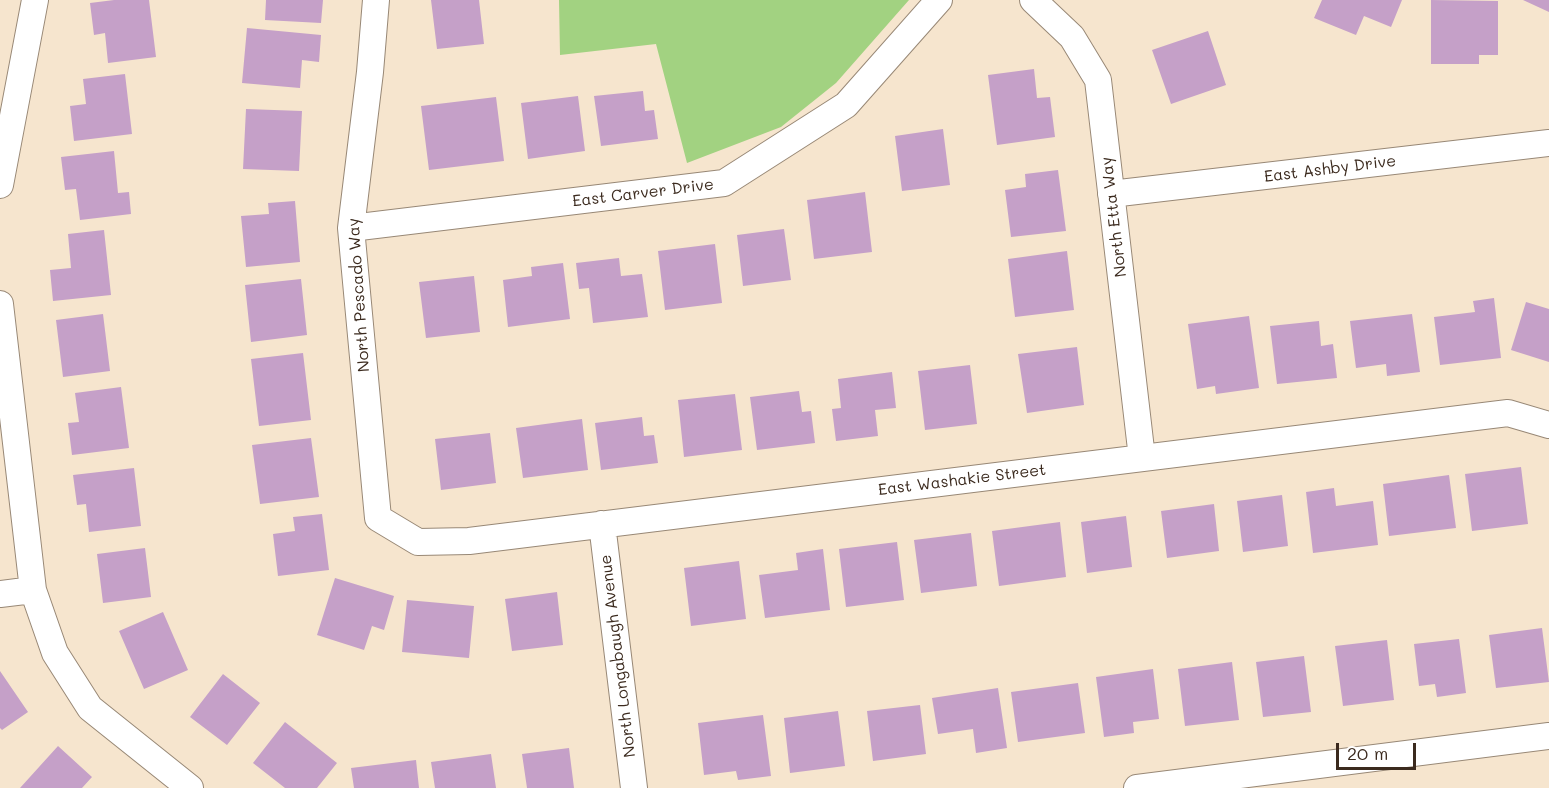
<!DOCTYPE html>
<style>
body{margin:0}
#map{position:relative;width:1549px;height:788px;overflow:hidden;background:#f6e5ce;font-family:Mali,sans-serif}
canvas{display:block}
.scale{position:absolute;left:1336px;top:743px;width:80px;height:27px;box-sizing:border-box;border:3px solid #3b2a1e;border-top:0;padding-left:8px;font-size:18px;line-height:21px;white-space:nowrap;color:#3b2a1e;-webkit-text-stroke:4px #fff;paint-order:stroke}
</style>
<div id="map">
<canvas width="1549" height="788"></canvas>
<div class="scale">20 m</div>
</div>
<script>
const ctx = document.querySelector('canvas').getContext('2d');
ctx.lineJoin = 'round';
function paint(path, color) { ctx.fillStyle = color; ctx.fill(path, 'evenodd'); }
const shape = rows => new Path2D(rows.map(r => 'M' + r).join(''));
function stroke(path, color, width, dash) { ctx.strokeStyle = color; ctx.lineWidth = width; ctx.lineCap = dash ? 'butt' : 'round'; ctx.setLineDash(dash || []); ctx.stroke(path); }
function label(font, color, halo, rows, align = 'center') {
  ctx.font = font + ' Mali,sans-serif'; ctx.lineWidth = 6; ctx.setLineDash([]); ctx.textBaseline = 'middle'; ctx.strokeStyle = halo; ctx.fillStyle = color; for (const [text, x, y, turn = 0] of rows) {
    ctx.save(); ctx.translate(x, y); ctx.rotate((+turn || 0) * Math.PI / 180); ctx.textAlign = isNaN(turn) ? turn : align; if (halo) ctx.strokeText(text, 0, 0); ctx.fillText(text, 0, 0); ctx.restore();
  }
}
paint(shape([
 [559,0,909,0,836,83,781,127,687,163,656,44,560,55]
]), '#a2d281');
paint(shape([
 [114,0,149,0,156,57,108,63,105,33,94,35,90,3],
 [266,0,323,0,321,23,265,20],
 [431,0,479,0,484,44,437,49],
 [1322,0,1402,0,1391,27,1364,16,1356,35,1314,18],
 [1431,0,1498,1,1498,55,1479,55,1479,64,1431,64],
 [1523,0,1549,0,1549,12],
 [247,28,321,35,319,62,302,60,300,88,242,83],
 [1208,31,1226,85,1171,104,1152,50],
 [1034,69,1037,98,1050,97,1055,137,997,145,988,75],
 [125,74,132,134,74,141,70,106,86,104,83,79],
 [643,91,645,111,654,110,658,139,601,146,594,96],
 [578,96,585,151,528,159,521,103],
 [496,97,504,161,429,170,421,106],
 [246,109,302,111,299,171,243,169],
 [943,129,950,185,902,191,895,136],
 [114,151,118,193,129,192,131,214,80,220,76,189,65,190,61,157],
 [1058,170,1066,231,1011,237,1005,190,1026,187,1025,174],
 [865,192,872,252,814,259,807,200],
 [295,201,300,262,246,267,241,216,269,214,268,203],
 [784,229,791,280,743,286,737,235],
 [104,230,111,295,53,301,50,270,71,268,68,234],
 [715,244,722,303,665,310,658,251],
 [1067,251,1074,310,1015,317,1008,259],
 [619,258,621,276,642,274,648,317,593,323,589,288,579,289,576,263],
 [563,263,570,319,508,327,503,280,532,276,531,267],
 [474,276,480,332,426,338,419,282],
 [301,279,307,335,251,342,245,285],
 [1494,298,1501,358,1440,365,1434,317,1475,312,1473,301],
 [1526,302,1549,309,1549,362,1511,350],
 [103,314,110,371,63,377,56,320],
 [1412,314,1420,372,1387,376,1386,364,1356,368,1350,321],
 [1249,316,1259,388,1216,394,1215,386,1197,389,1188,324],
 [1319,321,1321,346,1333,344,1337,378,1277,384,1270,326],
 [1077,347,1084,405,1027,413,1018,354],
 [303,353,311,420,259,426,251,359],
 [970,365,977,424,925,430,918,371],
 [892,372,896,408,875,410,878,436,836,441,832,409,841,408,838,379],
 [121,387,129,448,72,455,68,423,79,422,75,393],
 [799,391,802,412,811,411,815,443,757,450,750,397],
 [735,394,742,450,684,457,678,400],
 [642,417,644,436,654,435,658,463,601,470,595,423],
 [582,419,588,470,523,478,516,428],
 [490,433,496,483,441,490,435,439],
 [311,438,319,497,260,504,252,445],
 [1521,467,1528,524,1472,531,1465,474],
 [134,468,141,526,89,532,86,504,77,505,73,475],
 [1449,475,1456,528,1389,536,1383,484],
 [1334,488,1336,506,1373,501,1378,545,1313,553,1306,492],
 [1282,495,1288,546,1243,552,1237,501],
 [1214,504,1219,551,1167,558,1161,511],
 [322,514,329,570,278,576,273,534,295,531,293,517],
 [1126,516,1132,567,1087,573,1081,522],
 [1060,522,1066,577,999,586,992,531],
 [971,533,977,586,921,593,914,540],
 [897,542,904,600,846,607,839,549],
 [145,548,151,597,103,603,97,554],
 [823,549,830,610,765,618,759,575,798,570,796,553],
 [739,561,746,619,691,626,684,568],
 [335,578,394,596,384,630,372,626,364,650,317,635],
 [557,592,563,645,512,651,505,599],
 [407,600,474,606,469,658,402,652],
 [163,612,188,670,144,689,119,631],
 [1542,628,1549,682,1496,688,1489,635],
 [1459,639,1466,693,1437,697,1435,684,1419,686,1414,644],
 [1387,640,1394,700,1343,706,1335,646],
 [1304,656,1311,712,1263,717,1256,662],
 [1232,662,1239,720,1185,726,1178,669],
 [1153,669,1159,719,1133,722,1134,733,1104,737,1096,677],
 [0,671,28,712,2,730,0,728],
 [223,674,260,703,227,745,190,717],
 [1078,683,1085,733,1018,742,1011,692],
 [998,688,1007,748,976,753,973,729,938,734,932,698],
 [920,705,926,754,873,761,867,711],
 [838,711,845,766,790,773,784,718],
 [763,715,771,776,738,780,736,771,704,775,698,723],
 [285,722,337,763,317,788,285,788,253,763],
 [58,746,92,777,82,788,20,788],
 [569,748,574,788,527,788,522,754],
 [491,754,496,788,435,788,431,762],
 [416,760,419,788,354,788,351,768]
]), '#c5a0c8');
const minor = shape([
 [376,0,370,72,351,228,378,518,418,542,469,541,1508,413,1549,425],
 [1033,0,1072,37,1098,80,1142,458],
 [0,185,35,0],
 [1111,194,1549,143],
 [351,228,724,183,846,105,939,0],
 [0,304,33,590,55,653,90,708,190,788],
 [602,524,634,788],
 [0,594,33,590],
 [1137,788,1549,736]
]);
stroke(minor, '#988876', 28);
stroke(minor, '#fff', 26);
label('16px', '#3b2a1e', '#fff', [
 ["East Ashby Drive",1330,169,-7],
 ["East Carver Drive",643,193,-7],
 ["North Etta Way",1114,217,-97],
 ["North Pescado Way",359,295,-94],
 ["East Washakie Street",962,480,-7],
 ["North Longabaugh Avenue",618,656,-97]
]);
</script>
